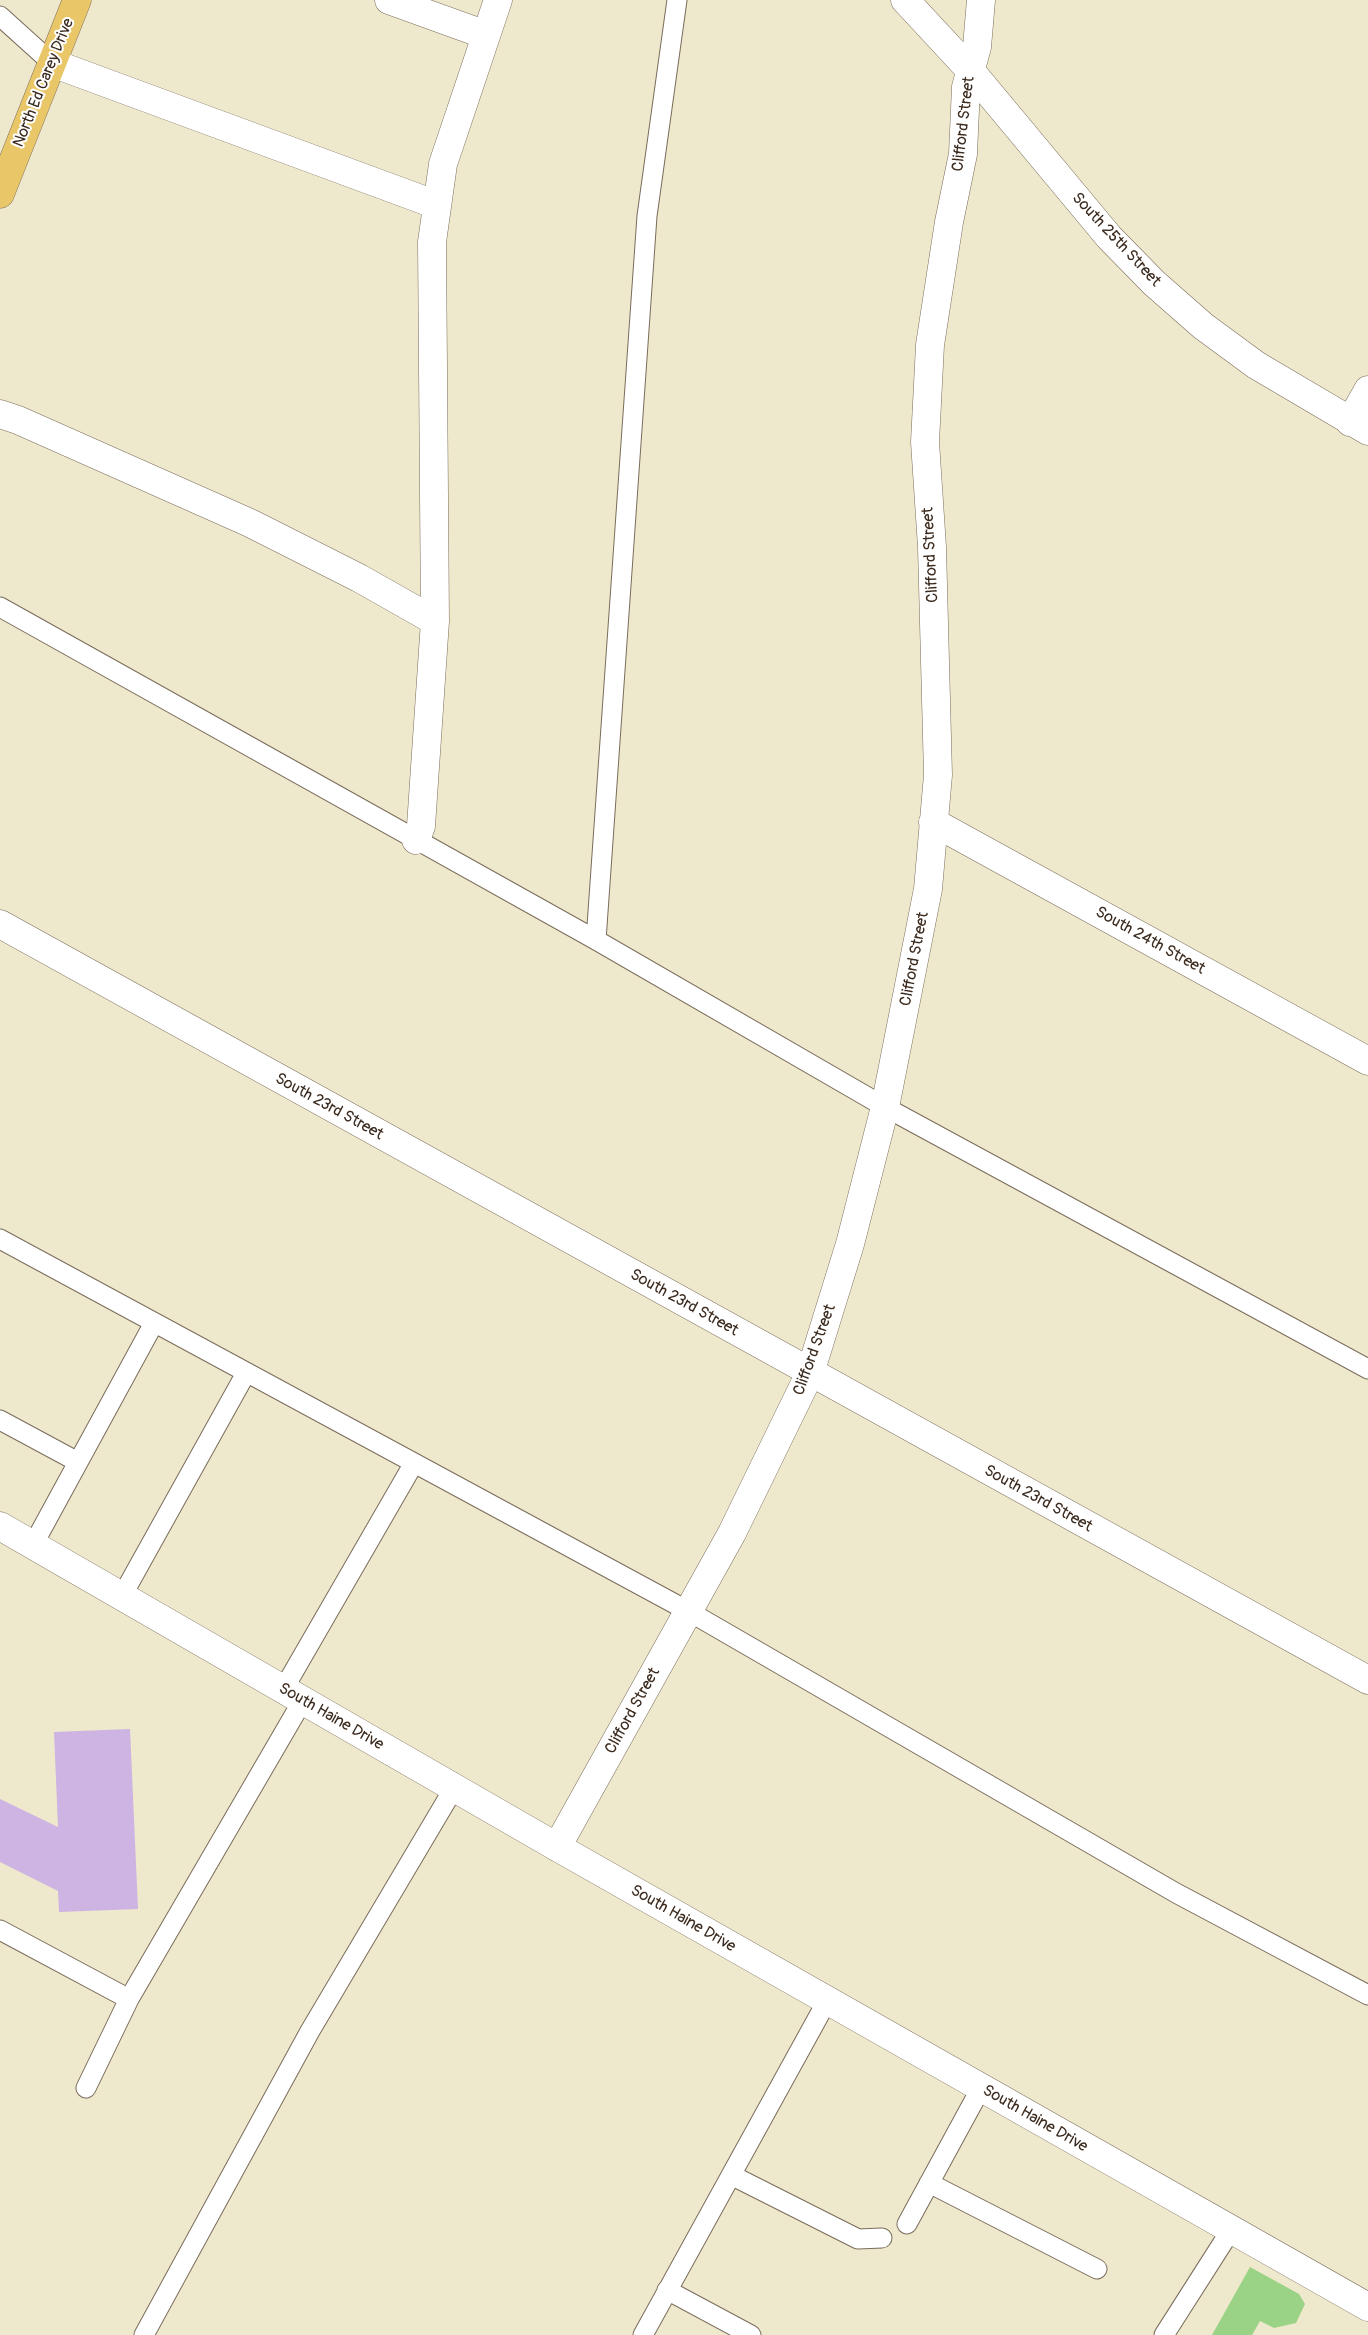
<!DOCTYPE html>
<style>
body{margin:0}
canvas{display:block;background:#eee8cc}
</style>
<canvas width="1368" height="2335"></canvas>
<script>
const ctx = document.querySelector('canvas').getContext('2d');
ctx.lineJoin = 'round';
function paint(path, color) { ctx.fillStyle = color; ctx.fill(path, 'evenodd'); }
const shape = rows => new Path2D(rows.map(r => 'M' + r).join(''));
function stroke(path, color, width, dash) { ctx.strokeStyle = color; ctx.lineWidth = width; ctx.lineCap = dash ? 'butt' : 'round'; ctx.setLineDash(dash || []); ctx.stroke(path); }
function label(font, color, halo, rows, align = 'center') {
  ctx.font = font + ' Pangolin,sans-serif'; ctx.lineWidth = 4; ctx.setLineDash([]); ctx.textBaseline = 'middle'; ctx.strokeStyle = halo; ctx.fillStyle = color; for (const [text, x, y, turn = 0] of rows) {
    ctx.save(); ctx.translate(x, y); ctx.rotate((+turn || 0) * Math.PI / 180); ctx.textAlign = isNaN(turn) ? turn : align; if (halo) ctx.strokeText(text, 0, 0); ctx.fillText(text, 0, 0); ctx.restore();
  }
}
paint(shape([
 [1250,2267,1299,2294,1305,2304,1296,2323,1274,2328,1260,2321,1252,2335,1212,2335]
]), '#9bd386');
paint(shape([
 [130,1729,138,1909,59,1912,58,1891,0,1862,0,1799,58,1827,54,1732]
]), '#ceb4e3');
const service = shape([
 [0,16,52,63],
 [0,607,596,940,885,1107,1368,1369],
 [596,940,647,216,677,0],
 [0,1239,688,1611,1176,1893,1368,1995],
 [0,1420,78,1462],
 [33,1545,154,1323],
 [122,1596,246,1373],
 [283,1690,414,1463],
 [0,1930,129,1999],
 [86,2088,129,1999,303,1700],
 [731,2175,858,2239,882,2238],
 [929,2183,1097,2269],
 [907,2224,981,2088],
 [667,2290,751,2335],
 [144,2335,310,2031,454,1788],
 [643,2335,827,2001],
 [1164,2335,1231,2230]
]);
const minor = shape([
 [389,0,486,35],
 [905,0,970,70,1109,237,1154,283,1203,326,1256,365,1368,431],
 [52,63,437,205],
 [0,414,18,420,250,523,359,578,435,621],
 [1350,422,1368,390],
 [933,822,1368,1061],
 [416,840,421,826,435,621,432,242,443,164,498,0],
 [0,924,1368,1680],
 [557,1847,732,1533,810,1373,850,1244,885,1107,928,889,938,775,932,547,925,442,930,345,949,222,963,154,966,87,977,47,981,0]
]);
const tertiary = shape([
 [0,1526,557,1847,1368,2307]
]);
const primary = shape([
 [0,194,77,0]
]);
stroke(service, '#7a6c5b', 21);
stroke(minor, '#7a6c5b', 29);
stroke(tertiary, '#7a6c5b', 29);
stroke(primary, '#7a6c5b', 29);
stroke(service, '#fff', 19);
stroke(minor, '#fff', 28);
stroke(tertiary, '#fff', 28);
stroke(primary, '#e9c769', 28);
label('16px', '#3b2a1e', '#fff', [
 ["North Ed Carey Drive",44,83,-68],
 ["Clifford Street",964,124,-83],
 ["South 25th Street",1116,240,47],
 ["Clifford Street",931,555,-93],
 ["South 24th Street",1150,941,29],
 ["Clifford Street",915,959,-79],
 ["South 23rd Street",329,1107,29],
 ["South 23rd Street",684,1303,29],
 ["Clifford Street",815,1350,-70],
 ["South 23rd Street",1038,1499,29],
 ["Clifford Street",633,1711,-61],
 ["South Haine Drive",331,1717,30],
 ["South Haine Drive",683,1919,30],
 ["South Haine Drive",1035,2119,30]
]);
</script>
